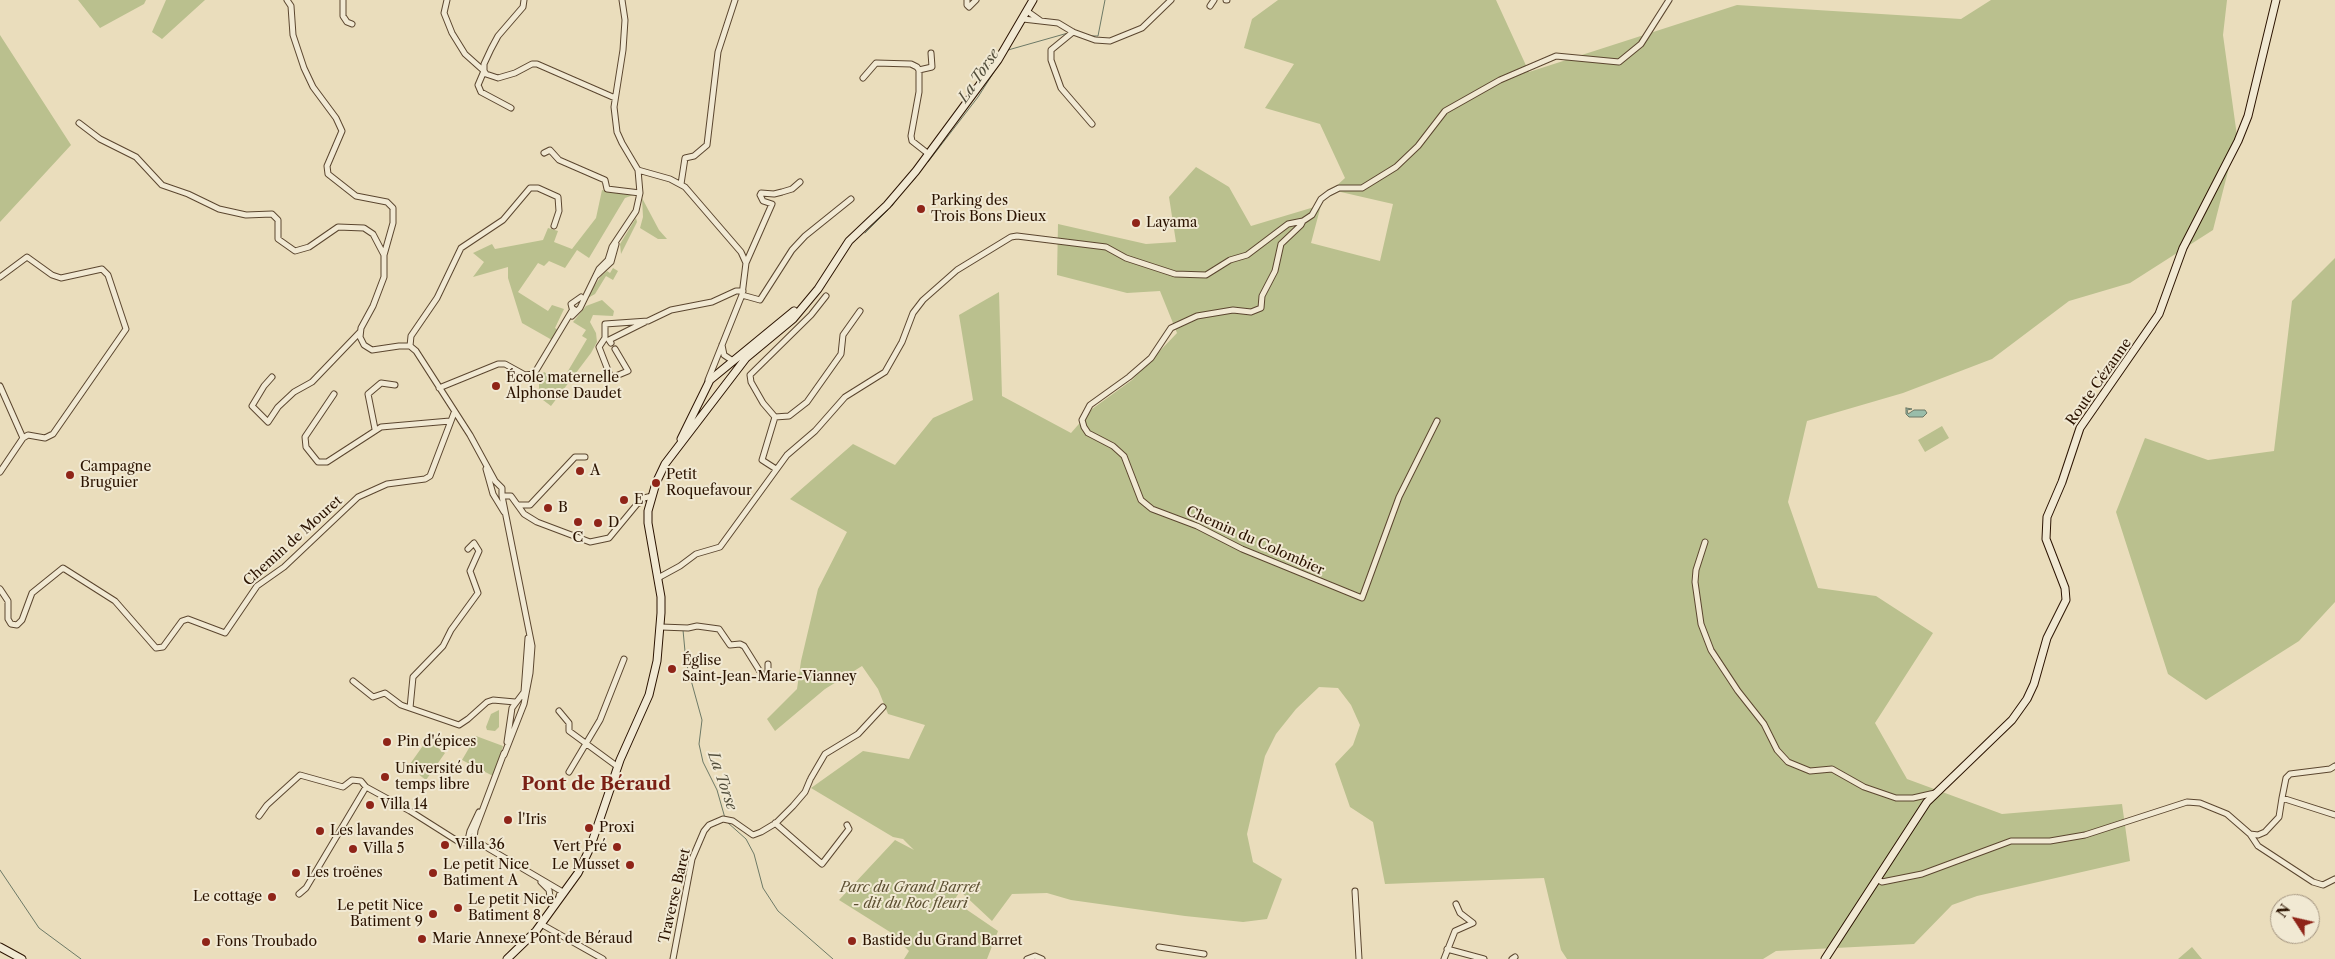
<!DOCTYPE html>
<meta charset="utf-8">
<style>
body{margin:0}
#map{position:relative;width:2335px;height:959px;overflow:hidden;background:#eaddbc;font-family:"Libre Caslon Text",serif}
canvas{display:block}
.north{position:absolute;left:2270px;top:894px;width:50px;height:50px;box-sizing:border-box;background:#f1e9d3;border:1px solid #a2937f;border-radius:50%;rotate:305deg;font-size:14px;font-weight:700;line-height:20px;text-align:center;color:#2b1300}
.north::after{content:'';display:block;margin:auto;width:18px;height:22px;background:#8f2418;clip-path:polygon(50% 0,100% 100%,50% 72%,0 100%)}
</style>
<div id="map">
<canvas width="2335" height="959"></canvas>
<div class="north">N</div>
</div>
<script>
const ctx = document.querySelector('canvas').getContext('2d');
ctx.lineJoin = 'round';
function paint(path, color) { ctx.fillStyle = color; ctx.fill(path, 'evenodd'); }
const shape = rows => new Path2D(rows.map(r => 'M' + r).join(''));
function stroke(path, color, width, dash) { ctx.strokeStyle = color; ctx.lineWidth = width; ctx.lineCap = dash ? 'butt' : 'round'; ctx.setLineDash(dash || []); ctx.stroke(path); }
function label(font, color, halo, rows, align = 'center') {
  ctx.font = font + ' "Libre Caslon Text",serif'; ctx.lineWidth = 4; ctx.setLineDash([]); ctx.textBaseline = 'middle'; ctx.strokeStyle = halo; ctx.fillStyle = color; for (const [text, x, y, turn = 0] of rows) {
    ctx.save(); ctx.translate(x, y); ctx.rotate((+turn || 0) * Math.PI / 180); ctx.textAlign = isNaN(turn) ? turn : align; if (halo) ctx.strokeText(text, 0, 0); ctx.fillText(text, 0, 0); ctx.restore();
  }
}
paint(shape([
 [78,0,146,0,144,4,100,28],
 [166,0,205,0,162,39,152,32],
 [1278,0,1496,0,1529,72,1737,5,1961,19,1991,0,2227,0,2223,35,2237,136,2213,230,2130,283,2069,301,1992,359,1903,393,1807,421,1788,502,1818,588,1876,596,1933,633,1875,723,1907,779,2002,814,2122,804,2130,861,1977,896,1952,905,1914,944,1776,951,1763,959,1567,959,1561,950,1544,878,1385,884,1373,822,1350,807,1335,764,1353,745,1360,725,1351,705,1338,688,1319,687,1296,709,1276,734,1265,756,1247,834,1253,862,1282,879,1267,919,1243,922,1185,916,1071,900,1047,893,1012,894,992,921,960,891,955,899,957,903,998,931,987,959,904,959,909,951,890,932,839,900,895,840,914,850,903,839,893,837,811,788,863,751,909,759,925,725,888,714,878,689,862,666,825,689,775,731,767,719,797,689,801,661,818,589,847,532,790,499,853,444,895,465,933,418,973,400,959,315,999,292,1002,396,1071,433,1092,409,1132,380,1177,333,1160,291,1127,293,1057,275,1058,224,1146,244,1176,242,1169,197,1196,167,1229,187,1251,226,1321,205,1311,243,1380,261,1393,204,1332,190,1345,178,1320,124,1265,108,1294,64,1244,48,1252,19],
 [0,35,71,145,0,222],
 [602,190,636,194,625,198,589,258,577,250,565,268,549,261,544,266,538,263,518,292,548,311,552,305,564,309,555,328,558,330,552,340,522,323,508,278,508,267,473,277,484,262,473,253,492,244,495,249,543,240,548,228,558,231,554,242,572,249,596,218],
 [642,198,659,230,667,239,658,239,640,228,643,217],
 [636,218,637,222,621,254,620,244],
 [2335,258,2335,602,2299,641,2206,700,2168,674,2116,512,2145,438,2208,460,2274,451,2292,301],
 [613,268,618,271,613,280,606,276,595,294,586,299,601,276,607,271,610,273],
 [602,300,614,311,613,316,593,315,590,322,596,333,597,342,591,353,551,406,539,397,539,377,544,372,556,379,560,374,565,376,587,339,582,336,586,330,573,322,586,306],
 [1942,426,1949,438,1925,452,1918,440],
 [499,710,499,727,495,731,487,730,486,727,491,714],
 [476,736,503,746,493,776,462,760],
 [427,740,445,753,426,780,410,768,410,764],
 [2192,947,2202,959,2178,959]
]), '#bac08e');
const water = shape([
 [1906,408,1912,409,1907,410,1908,414,1914,410,1925,410,1927,413,1923,417,1909,417,1906,414,1906,408]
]);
paint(water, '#99bdaa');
stroke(water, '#6d7966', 1);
stroke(shape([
 [1090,36,1098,36,1105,0],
 [928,162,978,97,1008,50,1068,33],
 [910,184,916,177],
 [892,206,902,192],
 [865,233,888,210],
 [683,630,686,662,702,720,699,744,703,762,717,790,725,818],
 [727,822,746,839,754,854,763,888,778,911,833,959],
 [0,870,39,928,81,959]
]), '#6d7966', 1);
const street = shape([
 [287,0,291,6,293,35,304,68,313,87,336,118,342,131,327,166,328,174,356,196,387,202,393,208,393,223,384,255],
 [343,0,343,16,347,22,352,24],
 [447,0,444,13,452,33,465,54,484,71,478,85,481,92,511,108],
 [524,0,523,7,498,36,491,49,484,64,484,71,486,74,498,78,515,73,532,64,537,64,615,98],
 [622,0,625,20,623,50,614,107,617,132,622,143,638,170,670,179,685,187,741,252,746,263,742,295,708,380],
 [967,0,967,5,969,7,976,0],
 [1226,0,1227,0],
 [1210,6,1214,0],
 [1027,11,1041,21],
 [1023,19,1058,23,1073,32,1095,40,1110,41,1142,28,1171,0],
 [1073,32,1051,50,1051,60,1061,88,1092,124],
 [919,70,932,67,931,53],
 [863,78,876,63,911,64,917,67,919,70,919,92,911,136,912,141,926,152],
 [79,123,100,139,136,157,162,185,188,194,219,209,246,215,272,214,278,220,278,239,295,251,309,247,338,227,364,228,373,234,384,255,384,277,373,306,361,328,360,337,364,345,372,350,399,346,410,346,416,351,470,435,495,481,502,488,502,496,532,646,530,673,524,704,504,755],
 [544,153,550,150,559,160,605,180,607,189,640,193],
 [681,184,685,158,694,156,707,145,718,52,735,0],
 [1303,221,1301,225,1281,244,1275,271,1262,296,1261,308,1251,312,1233,310,1197,316,1171,328,1151,358,1129,377,1090,405,1082,420,1084,427,1088,433,1113,446,1124,456,1141,500,1152,509,1197,526,1242,549,1362,598,1399,497,1437,421],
 [746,263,772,204,763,201,760,195,761,193,774,194,782,192,792,189,800,182],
 [596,276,611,262,616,244],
 [0,277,27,257,52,275,61,278,102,269,108,275,126,329,53,434,45,438,28,435,23,438,0,472],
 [742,295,760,300,792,250,805,236,851,199],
 [826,296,811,315,750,375,751,382,763,403,775,417,789,416,807,402,841,354,843,335,860,311],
 [575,310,572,308,571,304,581,297],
 [572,316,580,308,599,269,608,260,612,247,636,211,640,193,638,170],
 [611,343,609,340,645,322],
 [722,345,724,355,733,361],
 [410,346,411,336,437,298,461,248,503,220,530,188,538,188,558,197,559,211,554,226],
 [615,349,628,371,611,378,599,347,605,338,605,324,648,321,671,310,712,302,736,291,743,291],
 [272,377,264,386,252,406,268,422,278,407,294,392,312,382,360,332],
 [0,386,23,438],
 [439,388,498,364,505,364,525,375,534,374,573,309],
 [334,394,305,437,306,447,318,462,327,462,381,427,450,421],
 [775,417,762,460,776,469],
 [375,429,368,394,381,383,395,385],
 [486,469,493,494,504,512],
 [502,496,511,496,524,514,537,522,590,542,609,538,638,503],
 [639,503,644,498,652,496],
 [519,505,530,505,575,457,585,457],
 [1705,542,1696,570,1695,582,1701,624,1711,650,1738,691,1764,724,1777,750,1788,762,1810,771,1832,769,1864,787,1896,798,1913,798,1935,793],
 [658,578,680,566,696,554,720,547,787,455,815,431,845,397,885,372,902,342,913,313,923,300,957,270,1011,237,1017,236,1106,247,1126,258,1175,274,1206,275,1230,260,1247,255,1288,224,1303,221,1312,215,1321,199,1329,193,1339,188,1362,188,1396,167,1418,146,1445,111,1500,80,1556,56,1619,62,1641,44,1669,0],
 [0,589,8,601,8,619,11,624,17,625,22,620,32,593,63,568,115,601,156,648,163,647,182,621,188,619,225,633,257,586,284,567,358,497,387,484,425,479,430,476,454,413],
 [661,627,688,628,697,626,719,629,730,645,740,644,744,646,764,678,768,679,768,664],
 [353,681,373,697,385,693,401,705,459,725,468,719,487,702,493,700,515,702],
 [410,708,413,677,443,646,451,630,478,593,470,571,479,551,474,543,468,549],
 [559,711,569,723,569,731,618,767],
 [507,742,512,708,524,692,528,638],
 [569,772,600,720,624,659],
 [811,778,825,754,858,734,883,707],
 [2282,798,2286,778,2290,774,2330,769,2335,766],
 [259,816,267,805,300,775,343,787,352,780,361,781,366,787],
 [775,823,822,864,849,829,847,825],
 [2250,834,2258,835,2265,832,2279,817,2282,798,2335,815],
 [474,839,475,830,504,753],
 [467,844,470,831,479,812],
 [481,844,561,891,559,896],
 [1877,879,1882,882,1922,874,2011,841,2050,841,2085,835,2187,802,2200,803,2227,814,2250,834,2258,846,2313,882,2323,885,2335,879],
 [541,882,549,890,551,903],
 [1355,891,1359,959],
 [299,894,306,888,366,787,410,811,459,842,483,845],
 [541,924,603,959],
 [1159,947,1204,954],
 [1447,949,1484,959],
 [673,959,692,859,704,831,709,825,723,819,733,821,753,835,761,832,776,823,793,806,805,792,810,780],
 [1027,959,1035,956,1042,959],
 [1444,959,1455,931,1473,923,1460,913,1456,904],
 [1512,959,1515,957]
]);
const secondary = shape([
 [681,439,710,380,794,311],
 [0,947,22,959],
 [507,959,536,931,578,873,590,848,620,760,649,695,657,661,661,613,661,597,648,523,648,511,656,483,665,464,746,358,793,319,818,289,849,241,887,205,916,171,998,60,1033,0],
 [1825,959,1927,802,2012,720,2027,699,2034,684,2047,638,2066,600,2065,588,2046,539,2047,517,2062,482,2080,428,2159,314,2183,248,2238,141,2248,116,2276,0]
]);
stroke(street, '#5b462f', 7);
stroke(secondary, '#2b1300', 9);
stroke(street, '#f1e9d3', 5);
stroke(secondary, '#f1e9d3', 7);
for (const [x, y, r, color] of [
 [921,209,5,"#8f2418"],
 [1136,223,5,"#8f2418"],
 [496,386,5,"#8f2418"],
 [580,471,5,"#8f2418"],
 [70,475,5,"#8f2418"],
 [656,483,5,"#8f2418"],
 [624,500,5,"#8f2418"],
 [548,508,5,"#8f2418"],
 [578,522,5,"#8f2418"],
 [598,523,5,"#8f2418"],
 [672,669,5,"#8f2418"],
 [387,742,5,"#8f2418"],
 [385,777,5,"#8f2418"],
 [370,805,5,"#8f2418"],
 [508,820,5,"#8f2418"],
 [589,828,5,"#8f2418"],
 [320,831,5,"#8f2418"],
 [445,845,5,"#8f2418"],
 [617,847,5,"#8f2418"],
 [353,849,5,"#8f2418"],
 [630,865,5,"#8f2418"],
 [296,873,5,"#8f2418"],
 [433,873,5,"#8f2418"],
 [272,897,5,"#8f2418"],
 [458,908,5,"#8f2418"],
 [433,914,5,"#8f2418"],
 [422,939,5,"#8f2418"],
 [852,941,5,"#8f2418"],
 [206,942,5,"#8f2418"]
]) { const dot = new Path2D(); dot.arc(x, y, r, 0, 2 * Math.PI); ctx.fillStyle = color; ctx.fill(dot); stroke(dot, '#f1e9d3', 2); }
label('14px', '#2b1300', '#f1e9d3', [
 ["Parking des",931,201],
 ["Trois Bons Dieux",931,217],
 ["Layama",1146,223],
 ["École maternelle",506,378],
 ["Alphonse Daudet",506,394],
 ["Campagne",80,467],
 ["Bruguier",80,483],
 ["A",590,471],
 ["Petit",666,475],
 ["Roquefavour",666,491],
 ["E",634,500],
 ["B",558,508],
 ["D",608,523],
 ["C",578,538,"center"],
 ["Église",682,661],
 ["Saint-Jean-Marie-Vianney",682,677],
 ["Pin d'épices",397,742],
 ["Université du",395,769],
 ["temps libre",395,785],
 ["Villa 14",380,805],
 ["l'Iris",518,820],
 ["Proxi",599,828],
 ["Les lavandes",330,831],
 ["Villa 36",455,845],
 ["Vert Pré",607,847,"right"],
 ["Villa 5",363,849],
 ["Le petit Nice",443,865],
 ["Batiment A",443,881],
 ["Le Musset",620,865,"right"],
 ["Les troënes",306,873],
 ["Le cottage",262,897,"right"],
 ["Le petit Nice",468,900],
 ["Batiment 8",468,916],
 ["Le petit Nice",423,906,"right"],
 ["Batiment 9",423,922,"right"],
 ["Marie Annexe Pont de Béraud",432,939],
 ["Bastide du Grand Barret",862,941],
 ["Fons Troubado",216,942]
], 'left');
label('14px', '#2b1300', '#f1e9d3', [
 ["Route Cézanne",2099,382,-55],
 ["Chemin de Mouret",293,541,-42],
 ["Chemin du Colombier",1255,541,24],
 ["Traverse Baret",675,896,-77]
]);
label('italic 14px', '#5d5032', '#f1e9d3', [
 ["Parc du Grand Barret",910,888],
 ["- dit du Roc fleuri",910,904]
]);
label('italic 15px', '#524e3c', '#f1e9d3', [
 ["La Torse",979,76,-56],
 ["La Torse",722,781,71]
]);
label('bold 19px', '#7a1f14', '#f1e9d3', [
 ["Pont de Béraud",596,785]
]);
</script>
